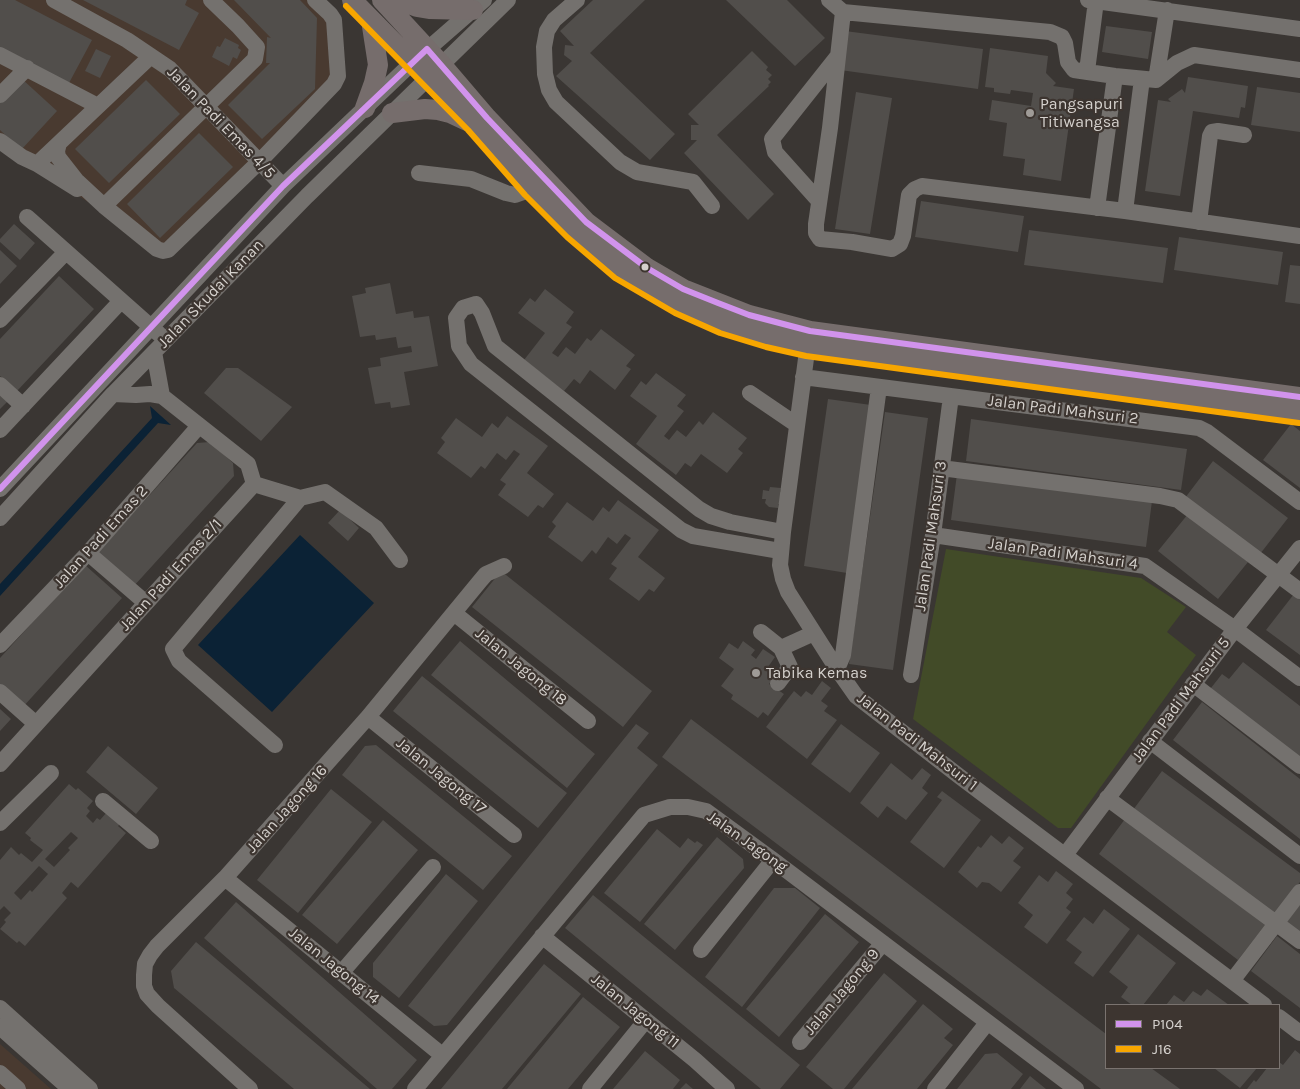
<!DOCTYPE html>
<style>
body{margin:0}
#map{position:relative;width:1300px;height:1089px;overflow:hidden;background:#3a3633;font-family:Karla,sans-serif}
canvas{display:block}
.legend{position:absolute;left:1105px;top:1004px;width:175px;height:65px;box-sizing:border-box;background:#3d3530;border:1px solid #7a736f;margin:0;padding:6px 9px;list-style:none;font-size:15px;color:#d5d1cd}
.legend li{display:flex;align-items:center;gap:10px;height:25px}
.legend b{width:25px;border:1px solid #7a736f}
</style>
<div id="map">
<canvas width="1300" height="1089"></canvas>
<ul class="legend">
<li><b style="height:6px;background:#d193ec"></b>P104</li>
<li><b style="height:6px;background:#f7a600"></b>J16</li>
</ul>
</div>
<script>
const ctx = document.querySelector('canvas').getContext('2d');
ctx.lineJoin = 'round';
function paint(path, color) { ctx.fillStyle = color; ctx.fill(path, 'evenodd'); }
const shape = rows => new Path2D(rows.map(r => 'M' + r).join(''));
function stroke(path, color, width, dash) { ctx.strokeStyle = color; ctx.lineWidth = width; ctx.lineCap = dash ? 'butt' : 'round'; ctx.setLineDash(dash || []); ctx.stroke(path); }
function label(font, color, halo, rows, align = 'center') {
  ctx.font = font + ' Karla,sans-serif'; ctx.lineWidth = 4.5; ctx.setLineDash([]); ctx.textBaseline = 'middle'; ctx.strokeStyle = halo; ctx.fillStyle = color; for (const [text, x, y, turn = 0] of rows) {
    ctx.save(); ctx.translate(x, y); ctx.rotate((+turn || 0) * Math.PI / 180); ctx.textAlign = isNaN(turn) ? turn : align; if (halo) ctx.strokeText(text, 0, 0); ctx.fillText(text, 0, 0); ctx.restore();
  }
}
paint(shape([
 [0,0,322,0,343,75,171,254,21,160,0,145],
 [0,1044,51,1089,0,1089]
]), '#493a30');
paint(shape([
 [946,549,1141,578,1186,607,1167,632,1196,655,1071,828,1058,828,913,719]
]), '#424b28');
paint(shape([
 [150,406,171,425,158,423,0,596,0,584,152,418],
 [300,535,374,603,272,712,198,645]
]), '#0b2235');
paint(shape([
 [0,0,15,0,92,40,69,83,0,48],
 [83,0,187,0,185,5,199,13,179,50],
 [234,0,300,0,317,18,315,89,262,139,228,105,270,63,266,63,267,37,271,38],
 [593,0,645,0,590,53,675,134,650,160,556,76,572,61,564,55,565,45,574,46,560,31],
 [726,0,787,0,825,38,795,66],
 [1106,26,1152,32,1148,59,1102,52],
 [845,31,983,49,978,89,840,70],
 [225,38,239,45,238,48,241,50,237,59,233,57,229,66,212,57,217,46,220,47],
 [990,48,1048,56,1046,73,1056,83,1053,86,1074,89,1061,181,1023,175,1025,159,1003,156,1007,123,989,120,992,100,1031,106,1033,93,1011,90,1010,94,994,92,994,88,985,87],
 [96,49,111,56,100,78,85,71],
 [752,51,768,67,766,70,772,75,768,79,771,82,768,85,769,86,717,135,774,194,748,220,684,153,697,140,691,140,691,125,699,125,688,114],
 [1188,77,1248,86,1245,108,1241,107,1239,118,1193,111,1180,196,1145,191,1158,100,1171,102,1168,99,1182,89,1185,93],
 [22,79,57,111,21,150,0,130,0,102],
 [146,80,180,114,109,183,75,149],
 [1257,87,1300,93,1300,132,1251,125],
 [856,92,892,98,870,234,835,229],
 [199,133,233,167,160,238,127,204],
 [921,201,1024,216,1018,252,915,237],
 [14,224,35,243,20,260,0,242,0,239],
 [1029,230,1168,248,1163,283,1024,265],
 [1179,237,1283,252,1278,285,1174,270],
 [0,250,17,266,0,284],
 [1290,265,1300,266,1300,304,1285,302],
 [59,276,94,309,17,391,0,376,0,339],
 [390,283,396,314,413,311,414,318,429,316,438,366,404,372,410,405,391,408,390,402,375,404,368,368,381,366,380,358,412,352,411,346,398,348,396,337,376,340,375,335,360,337,352,296,366,293,365,288],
 [545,289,574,312,566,323,572,327,552,353,558,357,566,347,575,354,587,338,591,341,601,329,635,355,626,366,631,369,615,390,590,370,580,384,574,379,564,391,524,360,545,333,518,313,530,298,535,302],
 [226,368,238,368,292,407,261,441,204,393],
 [656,373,686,395,677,406,684,411,664,436,669,440,677,430,686,437,699,421,703,425,713,412,747,438,738,449,743,453,727,473,701,454,691,467,685,463,676,475,636,444,657,416,630,396,641,381,646,385],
 [0,391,9,400,0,409],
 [828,399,871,405,847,573,804,566],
 [885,412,928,418,893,670,849,664],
 [507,416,548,446,527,473,554,494,543,508,538,505,528,517,498,495,506,484,500,480,520,454,514,450,506,460,497,453,485,469,481,466,471,478,437,453,445,442,441,438,456,418,482,437,492,423,498,428],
 [971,419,1187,449,1181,490,966,461],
 [1291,424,1300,431,1300,488,1263,460],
 [210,442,233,463,234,476,133,587,96,554,197,443],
 [1213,461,1288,518,1260,554,1185,498],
 [957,474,1152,501,1146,547,951,520],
 [770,487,781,488,780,492,783,492,782,504,778,504,778,508,769,507,765,503,766,499,762,499,763,490,769,491],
 [618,500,659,530,638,557,665,578,654,592,649,589,639,601,609,579,617,568,611,564,631,538,625,534,617,544,608,537,596,554,592,550,582,562,548,537,556,526,552,522,567,502,593,521,603,507,609,512],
 [340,510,359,528,348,541,328,523],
 [1188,514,1248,562,1218,599,1158,551],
 [85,565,122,598,22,708,0,688,0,658],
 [501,571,652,691,623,727,472,607],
 [1294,594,1300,599,1300,655,1266,630],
 [460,641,595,754,567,788,431,675],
 [743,641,755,650,751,655,756,659,763,649,775,657,768,667,777,674,769,684,784,694,768,716,763,712,758,718,731,699,733,695,721,686,734,669,719,658,729,643,738,649],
 [1243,662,1300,706,1300,763,1207,693,1222,674,1229,679],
 [422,676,567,793,538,828,393,711],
 [822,681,831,688,821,701,828,706,824,711,837,720,807,759,766,727,794,691,801,697,806,691,812,695],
 [1202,702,1300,779,1300,839,1173,740],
 [0,709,11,719,0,731],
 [691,719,1106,1034,1106,1068,1151,1068,1180,1089,1101,1089,662,757],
 [636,724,649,733,637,748,658,765,447,1025,434,1026,408,1006],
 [841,724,880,753,850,793,811,764],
 [376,745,512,856,483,890,342,775,365,746],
 [108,746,158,788,136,814,86,772],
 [891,763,912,780,922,768,931,775,922,788,928,793,906,820,887,806,878,818,860,803],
 [1162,771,1300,873,1300,882,1275,915,1133,810],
 [69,784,76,790,78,788,93,801,87,808,90,811,86,816,93,823,97,818,100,820,107,812,120,824,118,826,126,833,78,888,71,882,62,893,67,898,25,946,19,941,17,943,0,929,6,922,4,920,11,913,4,906,0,910,0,860,11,847,19,855,21,853,32,862,43,850,30,840,31,838,25,833],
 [71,832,78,838,68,848,70,850,54,867,45,859],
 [39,866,48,874,32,892,30,890,21,900,14,893],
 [331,789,372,822,298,913,257,880],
 [942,791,981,820,944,868,910,842,942,800,937,797],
 [1125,819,1265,925,1238,960,1099,854],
 [383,820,418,850,337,944,302,915],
 [657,829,680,848,688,838,695,843,697,841,703,845,640,922,604,893],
 [991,835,1002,844,1009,836,1024,848,1013,861,1021,867,1001,892,989,883,982,882,977,888,958,872,978,846,981,848],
 [717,837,743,859,744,868,675,950,644,924],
 [1056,871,1073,884,1066,893,1073,899,1066,908,1071,912,1047,944,1024,927,1033,915,1018,903,1039,875,1048,882],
 [446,874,478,901,399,998,373,977,373,963],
 [774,888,795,888,820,908,742,1007,705,977],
 [593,895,800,1065,780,1089,761,1089,565,928],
 [236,902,417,1060,392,1089,377,1089,204,938],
 [1300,905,1300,935,1285,924],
 [1104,909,1130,929,1093,977,1074,963,1082,952,1066,940,1084,917,1093,924],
 [825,914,859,942,779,1037,746,1009],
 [1138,934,1176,963,1143,1005,1132,1005,1121,997,1128,987,1109,972],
 [1277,936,1300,954,1300,1008,1251,971],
 [196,942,370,1089,294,1089,174,988,171,971],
 [544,964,581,994,502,1089,441,1089],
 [884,973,917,1001,844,1089,833,1089,806,1067],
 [1207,989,1229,1005,1166,1005,1174,995,1184,1002,1193,991,1201,996],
 [583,997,620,1027,568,1089,507,1089],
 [923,1004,953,1029,944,1038,953,1045,917,1089,852,1089],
 [1295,1050,1300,1054,1300,1089,1247,1089,1254,1080,1256,1082,1267,1068,1279,1068,1279,1062,1283,1065],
 [645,1051,680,1080,673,1089,613,1089],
 [997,1053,1023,1074,1011,1089,957,1089,985,1054],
 [1214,1068,1257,1068,1240,1088],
 [1030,1076,1046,1089,1020,1089],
 [686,1083,693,1089,680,1089]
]), '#514e4b');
stroke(shape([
 [54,0,127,40,170,69,283,186],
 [577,0,554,20,547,31,544,47,545,74,549,90,556,102,620,162,637,172,693,182,712,206],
 [829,0,843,12,1050,32,1062,37,1065,43,1068,62,1074,70,1115,76,1156,80,1177,63,1194,55,1300,70],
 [1088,0,1300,29],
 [843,12,830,128,816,224,816,233,820,239,852,242,892,249,900,244,903,236,909,195,915,189,922,186,1125,211,1300,236],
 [0,55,98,106],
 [1087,71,1096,1],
 [1156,80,1167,10],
 [0,95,27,68],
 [0,141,22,157,37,164,77,189],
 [59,143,57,151,58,157,76,180,104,206,157,249,163,251,168,250,259,162,334,84,338,76,334,20,330,14,315,0],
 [37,164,151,56],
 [419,173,471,179,506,193,515,195,532,189],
 [818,200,775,152,772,139,837,57],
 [104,206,255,59,257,47,238,26,211,0],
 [1097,208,1115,76],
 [1125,211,1142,79],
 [27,217,159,334],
 [1199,222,1210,136,1212,132,1218,131,1244,135],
 [0,320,66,252],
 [809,336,783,532,780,565,783,579,788,592,837,669,856,696,959,776,1264,1005],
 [154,352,162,396],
 [803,377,1199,428,1207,432,1300,502],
 [0,385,23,406],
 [750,393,797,425],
 [113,394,136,395,150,394,162,396,248,464,254,484],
 [0,430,121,301],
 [941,468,1160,496,1178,500,1300,591],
 [254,484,300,498,325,492,376,528,400,560],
 [0,489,283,186,413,62,484,0],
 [0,518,113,394,307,196,508,0],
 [933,535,1145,566,1235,629,1300,678],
 [780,551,693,536,681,530,471,364,459,346,456,318,463,308,476,304,482,313,495,346,699,509,711,516,730,522,783,532],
 [88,553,146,603],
 [454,613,588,721],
 [761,632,781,648,790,667,778,683],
 [0,645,88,553,199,426],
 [781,648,814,633],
 [837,669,843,655,879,387],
 [911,675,933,535,951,396],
 [1193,684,1300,766],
 [0,692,36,724],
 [368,717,514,835],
 [1150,741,1300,856],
 [275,745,179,661,173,649,300,498],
 [0,764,254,484],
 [1107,798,1300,941],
 [103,801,151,841],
 [0,823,51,773],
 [1065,855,1235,629,1300,548],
 [225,878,442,1055],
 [542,936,695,1060,727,1089],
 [701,950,773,860],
 [342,972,433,867],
 [1232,981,1300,892],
 [0,1008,90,1089],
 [1279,1017,1300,1033],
 [0,1027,70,1089],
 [800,1042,883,943],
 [0,1073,18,1089],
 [250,1089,158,1006,147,994,144,986,144,975,145,964,150,955,157,946,225,878,368,717,480,581,486,574,504,566],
 [415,1089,644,815,670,807,688,807,706,811,773,860,1076,1089],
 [590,1089,646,1020],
 [935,1089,987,1023]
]), '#74716e', 16);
stroke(shape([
 [352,0,474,124,532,189,573,230,619,270,679,305,724,325,769,339,807,347,1300,414],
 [382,0,441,64,487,118,586,222,647,268,683,289,749,315,810,331,1300,397],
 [399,0,417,7,429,9,473,10],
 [365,108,374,83,378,65,371,20],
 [392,113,425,109,438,110,450,113,467,121]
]), '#766d6c', 20);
stroke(shape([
 [0,489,283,186,427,49,487,118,586,222,647,268,683,289,718,303,749,315,810,331,1300,397]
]), '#d193ec', 6);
stroke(shape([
 [346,6,468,130,525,195,567,237,615,278,675,313,720,333,766,347,806,356,1299,423]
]), '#f7a600', 6);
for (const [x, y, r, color] of [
 [1030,113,5,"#9f9b97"],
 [645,267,4.5,"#d5d1cd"],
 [756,673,5,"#9f9b97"]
]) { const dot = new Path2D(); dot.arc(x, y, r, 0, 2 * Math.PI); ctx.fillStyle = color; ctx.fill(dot); stroke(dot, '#3d3530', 2); }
label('16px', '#d5d1cd', '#3d3530', [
 ["Pangsapuri",1040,104],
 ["Titiwangsa",1040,122],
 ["Tabika Kemas",766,673]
], 'left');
label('16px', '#d5d1cd', '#3d3530', [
 ["Jalan Padi Emas 4/5",221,123,46],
 ["Jalan Skudai Kanan",211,294,-46],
 ["Jalan Padi Mahsuri 2",1063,410,7],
 ["Jalan Padi Mahsuri 3",931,536,-82],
 ["Jalan Padi Emas 2",101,537,-48],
 ["Jalan Padi Mahsuri 4",1063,554,8],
 ["Jalan Padi Emas 2/1",171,575,-48],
 ["Jalan Jagong 18",521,667,39],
 ["Jalan Padi Mahsuri 5",1181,700,-53],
 ["Jalan Padi Mahsuri 1",917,742,38],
 ["Jalan Jagong 17",441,776,39],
 ["Jalan Jagong 16",287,809,-48],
 ["Jalan Jagong",747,842,35],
 ["Jalan Jagong 14",334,966,39],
 ["Jalan Jagong 9",842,992,-50],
 ["Jalan Jagong 11",635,1011,39]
]);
</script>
